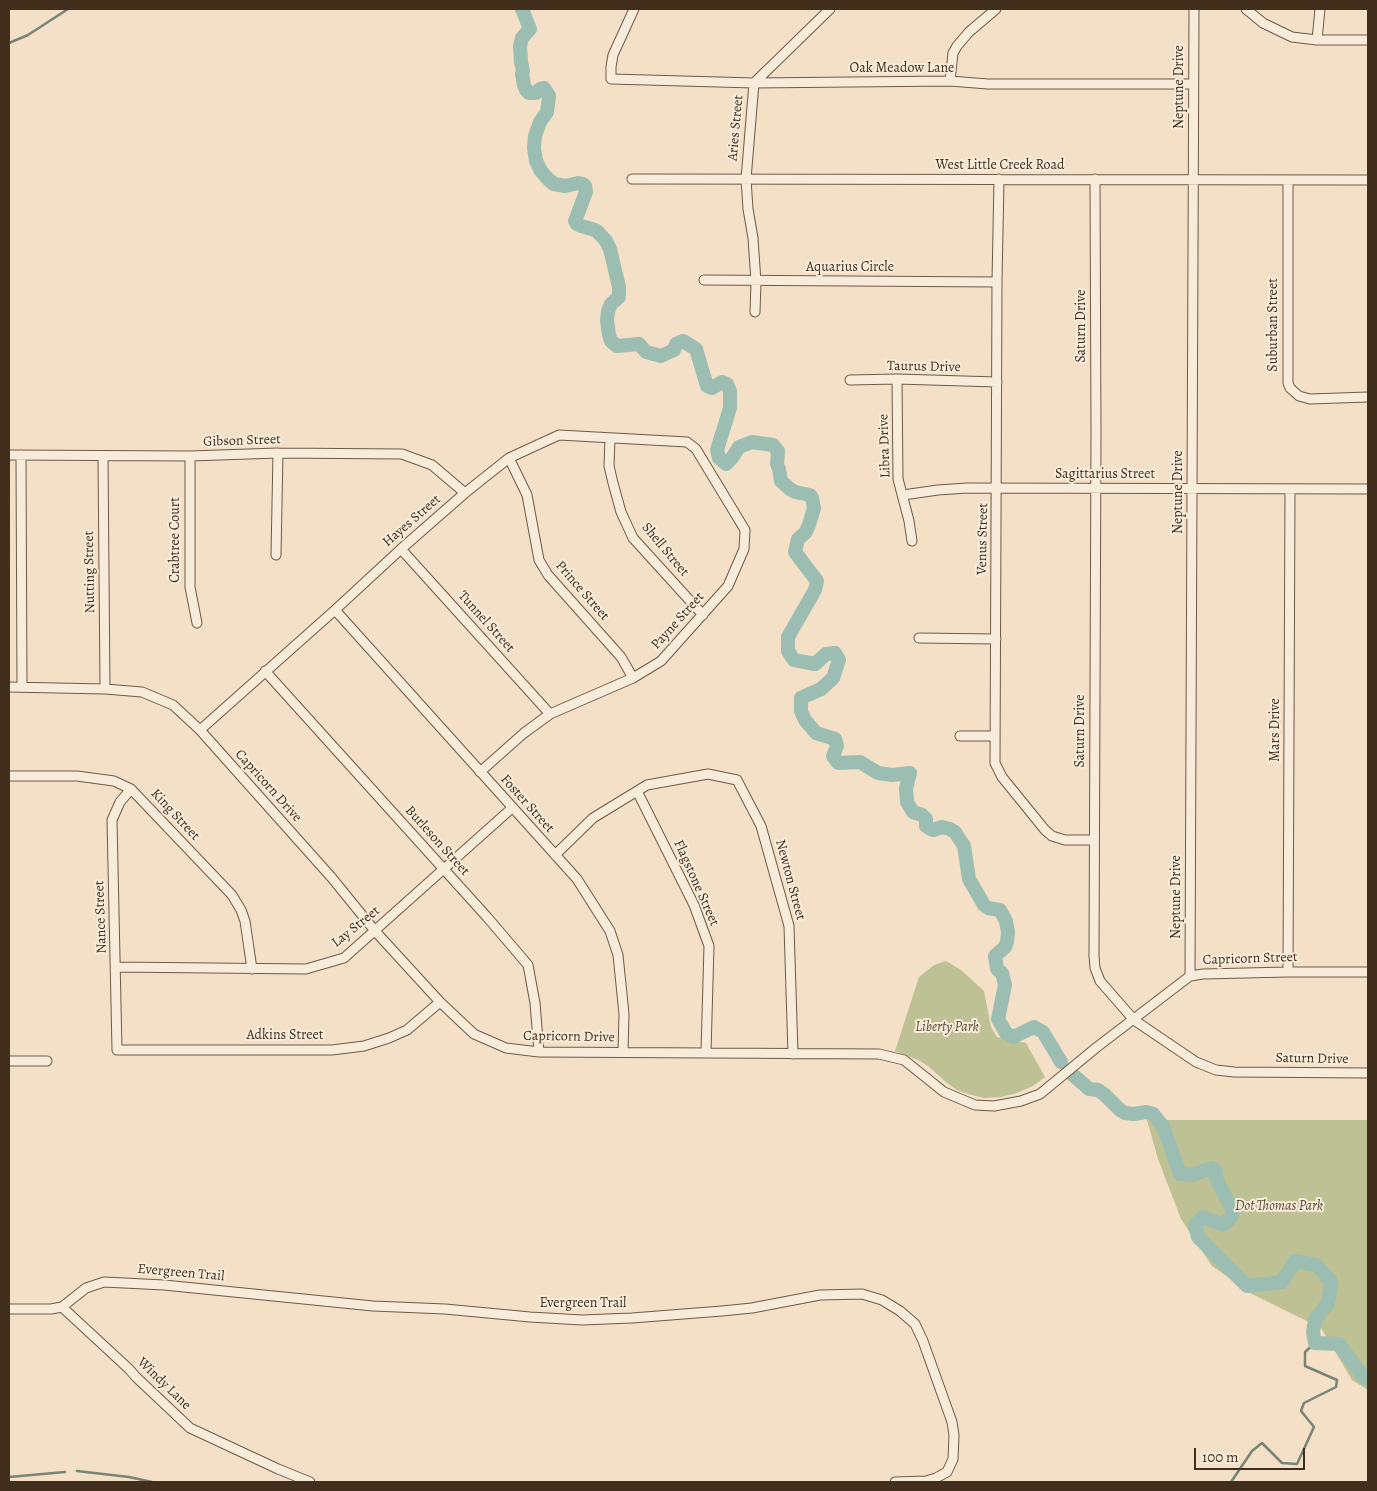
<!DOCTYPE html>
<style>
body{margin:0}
#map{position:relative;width:1377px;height:1491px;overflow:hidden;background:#f3e0c6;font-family:Alegreya,serif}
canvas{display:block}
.frame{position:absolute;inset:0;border:10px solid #422e1d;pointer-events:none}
.scale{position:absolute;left:1194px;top:1448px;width:111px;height:22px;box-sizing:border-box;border:2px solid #422e1d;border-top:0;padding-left:6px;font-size:15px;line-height:18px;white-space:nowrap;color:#422e1d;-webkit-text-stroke:4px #f7ebda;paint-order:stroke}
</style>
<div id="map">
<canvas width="1377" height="1491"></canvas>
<div class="frame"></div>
<div class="scale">100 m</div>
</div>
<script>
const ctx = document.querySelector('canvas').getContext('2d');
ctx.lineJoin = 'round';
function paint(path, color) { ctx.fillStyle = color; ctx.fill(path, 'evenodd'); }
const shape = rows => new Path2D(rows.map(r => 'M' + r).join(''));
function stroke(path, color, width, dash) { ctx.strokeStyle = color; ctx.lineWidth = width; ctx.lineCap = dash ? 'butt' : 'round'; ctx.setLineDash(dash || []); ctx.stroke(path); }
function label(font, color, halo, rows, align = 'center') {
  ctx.font = font + ' Alegreya,serif'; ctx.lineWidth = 4; ctx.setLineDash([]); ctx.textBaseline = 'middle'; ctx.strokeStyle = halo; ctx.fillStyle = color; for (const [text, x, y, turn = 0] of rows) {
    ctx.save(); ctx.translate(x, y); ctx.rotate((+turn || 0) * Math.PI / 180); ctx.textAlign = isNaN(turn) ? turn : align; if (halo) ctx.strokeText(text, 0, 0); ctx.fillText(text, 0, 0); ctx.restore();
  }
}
paint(shape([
 [946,961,961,970,984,991,991,1027,997,1037,1026,1043,1045,1077,1033,1086,1017,1093,1001,1097,984,1098,968,1094,957,1090,947,1083,928,1066,918,1060,895,1051,919,977,934,965],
 [1147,1120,1368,1120,1368,1390,1352,1380,1321,1328,1252,1294,1212,1266,1181,1219,1158,1159]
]), '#bec193');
stroke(shape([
 [9,43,28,35,68,9],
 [77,1471,129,1477,152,1482],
 [9,1477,65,1472],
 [1231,1482,1252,1451,1262,1443,1282,1463,1297,1464,1314,1427,1301,1411,1304,1403,1336,1387,1337,1380,1305,1366,1305,1352,1315,1343]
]), '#778476', 2.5);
stroke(shape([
 [522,9,530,29,522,38,520,46,521,62,523,71,522,74,524,85,526,90,529,93,536,93,540,89,544,88,549,96,547,112,540,122,535,136,534,148,536,161,541,171,548,179,554,184,565,186,578,183,583,184,585,186,586,192,575,221,577,224,581,226,592,229,597,231,606,241,610,249,619,287,619,297,611,304,608,311,607,320,609,335,611,341,617,346,639,344,646,352,661,356,674,350,676,344,683,341,696,349,707,386,712,388,722,382,727,384,730,391,730,408,717,450,719,458,726,464,732,458,739,447,752,442,773,445,778,451,777,464,779,469,781,481,790,489,795,492,810,495,812,498,814,508,809,525,805,533,798,539,795,552,817,581,815,590,788,637,788,651,794,660,815,664,826,654,835,653,839,660,833,678,821,689,801,698,801,711,805,720,816,733,835,739,837,746,833,756,838,763,860,762,878,773,892,775,910,773,906,788,907,802,913,812,922,815,926,819,926,826,929,828,933,830,942,827,950,829,955,832,964,846,969,879,984,905,988,908,1000,910,1006,921,1008,932,1007,942,1005,947,995,956,997,969,1002,973,1005,985,998,1019,1006,1033,1013,1037,1034,1027,1043,1032,1061,1062],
 [1073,1075,1089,1089,1098,1090,1105,1095,1120,1110,1125,1113,1134,1114,1146,1112,1153,1114,1163,1126,1180,1174,1192,1175,1212,1168,1216,1172,1216,1178,1233,1211,1231,1218,1223,1225,1203,1217,1195,1225,1198,1237,1247,1286,1282,1282,1295,1261,1316,1265,1331,1281,1328,1303,1315,1320,1313,1332,1315,1343,1339,1344,1364,1378,1368,1379]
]), '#9bbdb2', 14);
const minor = shape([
 [634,9,613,55,611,67,611,79,754,83,950,81,988,84,1193,84],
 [1246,9,1263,23,1292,37,1317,40,1368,40],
 [1317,40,1320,9],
 [950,81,953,53,957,46,969,32,996,9],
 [632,179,1368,180],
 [999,179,997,282,995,763,1002,777,1045,830,1052,836,1065,840,1094,840],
 [1095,179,1096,433,1094,956,1095,968,1100,981,1134,1020,1196,1062,1216,1070,1234,1072,1368,1073],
 [1288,180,1288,383,1290,388,1299,396,1310,399,1368,397],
 [704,280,997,282],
 [755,312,756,282,753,238,748,209,746,179,754,83,830,9],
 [897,379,898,479,909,521,912,541],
 [850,380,897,379,997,382],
 [610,438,609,466,613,483,621,512,633,538,703,615],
 [9,455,190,456,278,453,402,454,432,465,465,493],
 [21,455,22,687],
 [103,456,105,689],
 [190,456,190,587,197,623],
 [509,458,527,495,539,560,548,575,621,657,633,678],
 [903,495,938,490,967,488,1368,489],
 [401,549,550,714],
 [276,555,278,453],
 [335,610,577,879,610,931,618,955,624,1014,623,1052],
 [919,638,996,639],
 [265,671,487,917,528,965,535,1003,539,1052],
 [9,687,105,689,142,692,173,705,200,730,332,878,375,931,440,1002,474,1034,506,1048,539,1052,879,1054,904,1060,944,1092,975,1105,994,1106,1021,1101,1040,1094,1097,1047,1190,976,1203,974,1288,972,1368,972],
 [200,730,335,610,401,549,465,493,509,458,559,435,687,442,696,449,745,530,744,549,728,586,661,661,633,678,550,714,524,733,480,772],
 [960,736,994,736],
 [9,776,77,776,114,781,131,789,232,895,241,910,245,921,252,969],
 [131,789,120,802,112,820,117,1050,332,1050,364,1046,389,1038,407,1030,440,1002],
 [637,791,694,905,709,946,706,1052],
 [555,855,593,818,647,785,708,774,737,780,761,826,789,926,793,1054],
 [116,967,306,969,344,958,512,808],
 [1288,972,1290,489],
 [1190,976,1194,9],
 [9,1061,47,1061],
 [62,1307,86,1288,104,1282,164,1285,373,1306,445,1309,530,1317,582,1320,632,1318,722,1311,752,1308,820,1295,862,1294,882,1300,900,1311,915,1324,923,1341,952,1422,954,1435,953,1459,947,1472,936,1478,926,1481,895,1482],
 [9,1309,51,1309,62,1307,129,1369,136,1377,190,1428,278,1469,310,1482]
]);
stroke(minor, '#6e5a47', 11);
stroke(minor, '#f7ebda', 9);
label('14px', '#422e1d', '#f7ebda', [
 ["Oak Meadow Lane",902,69],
 ["Neptune Drive",1180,87,-90],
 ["Aries Street",736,128,-85],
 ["West Little Creek Road",1000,166],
 ["Aquarius Circle",850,268],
 ["Suburban Street",1274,325,-90],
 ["Saturn Drive",1082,326,-90],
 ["Taurus Drive",924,367,1],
 ["Gibson Street",242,441,-2],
 ["Libra Drive",885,446,-92],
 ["Sagittarius Street",1105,475],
 ["Neptune Drive",1179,492,-90],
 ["Hayes Street",412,521,-41],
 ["Venus Street",983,539,-89],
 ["Crabtree Court",176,540,-90],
 ["Shell Street",665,550,50],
 ["Nutting Street",90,572,-91],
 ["Prince Street",582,591,49],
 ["Payne Street",678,621,-48],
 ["Tunnel Street",486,622,48],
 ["Mars Drive",1276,730,-90],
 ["Saturn Drive",1081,731,-90],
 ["Capricorn Drive",268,786,48],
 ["Foster Street",527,804,48],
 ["King Street",175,815,47],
 ["Burleson Street",437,841,48],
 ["Newton Street",790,880,75],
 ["Flagstone Street",696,883,66],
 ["Neptune Drive",1177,897,-90],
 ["Nance Street",101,917,-92],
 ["Lay Street",356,927,-39],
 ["Capricorn Street",1250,959,-2],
 ["Adkins Street",285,1036],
 ["Capricorn Drive",569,1037,1],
 ["Saturn Drive",1312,1059,1],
 ["Evergreen Trail",181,1273,5],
 ["Evergreen Trail",583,1304],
 ["Windy Lane",164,1384,44]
]);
label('italic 14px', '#5b4b35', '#f7ebda', [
 ["Liberty Park",947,1028],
 ["Dot Thomas Park",1279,1207]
]);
</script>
